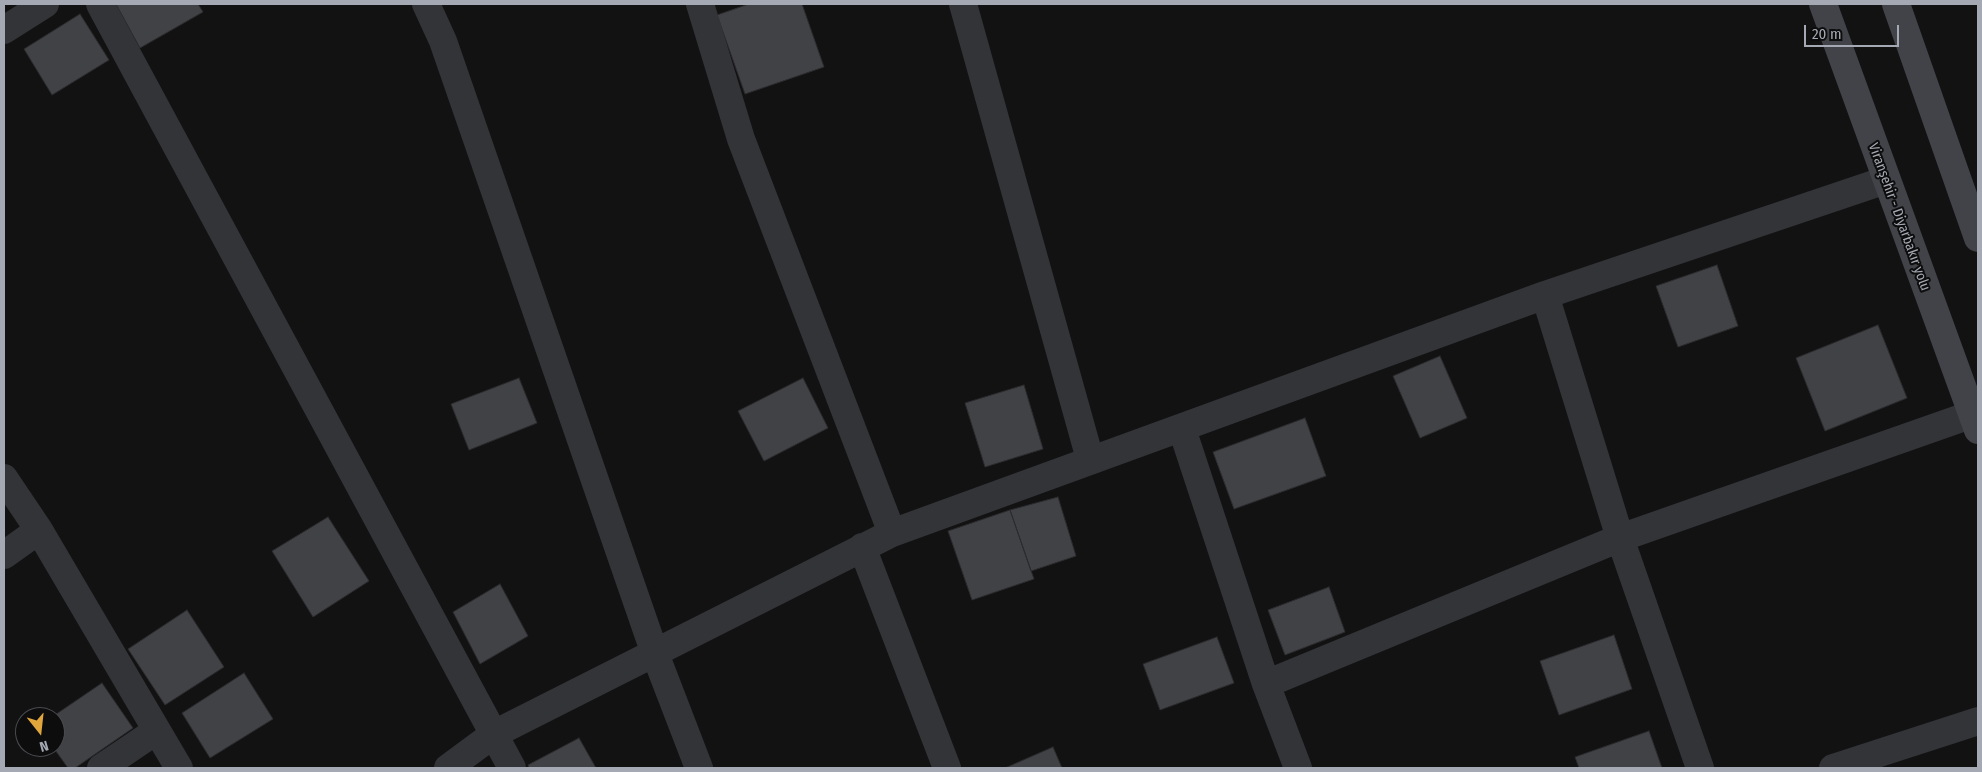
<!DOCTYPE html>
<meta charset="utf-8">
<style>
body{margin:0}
#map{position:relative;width:1982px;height:772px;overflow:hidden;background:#121213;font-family:"Fira Sans Condensed",sans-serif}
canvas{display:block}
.frame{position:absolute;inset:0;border:5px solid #a5a9b3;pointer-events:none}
.north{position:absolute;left:15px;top:707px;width:50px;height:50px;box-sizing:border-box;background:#0d0d0e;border:1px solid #4a4b50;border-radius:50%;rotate:164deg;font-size:14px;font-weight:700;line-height:20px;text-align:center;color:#a5a9b3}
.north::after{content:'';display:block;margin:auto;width:18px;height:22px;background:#e1a63c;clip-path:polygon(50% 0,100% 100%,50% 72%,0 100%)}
.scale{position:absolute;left:1804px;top:25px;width:95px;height:22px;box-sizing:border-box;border:2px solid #a5a9b3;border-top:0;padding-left:6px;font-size:15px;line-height:18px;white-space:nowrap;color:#a5a9b3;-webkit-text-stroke:4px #0d0d0e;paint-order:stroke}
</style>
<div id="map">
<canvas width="1982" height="772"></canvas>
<div class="frame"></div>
<div class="north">N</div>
<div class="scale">20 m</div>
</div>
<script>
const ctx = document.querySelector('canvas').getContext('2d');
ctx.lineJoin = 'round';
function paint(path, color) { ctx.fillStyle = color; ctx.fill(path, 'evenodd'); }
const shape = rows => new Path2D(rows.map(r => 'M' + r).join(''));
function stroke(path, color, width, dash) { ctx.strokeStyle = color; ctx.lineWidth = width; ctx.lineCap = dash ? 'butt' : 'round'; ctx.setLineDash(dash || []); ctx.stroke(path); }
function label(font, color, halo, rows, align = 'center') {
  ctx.font = font + ' "Fira Sans Condensed",sans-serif'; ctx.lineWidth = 4; ctx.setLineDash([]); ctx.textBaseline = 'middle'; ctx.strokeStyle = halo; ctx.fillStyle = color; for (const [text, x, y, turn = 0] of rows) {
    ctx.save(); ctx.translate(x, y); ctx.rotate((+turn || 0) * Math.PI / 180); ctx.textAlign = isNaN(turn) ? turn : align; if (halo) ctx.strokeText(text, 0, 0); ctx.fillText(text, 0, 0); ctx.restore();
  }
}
const building = shape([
 [116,4,198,4,203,12,140,48,116,4],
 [749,4,802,4,824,67,745,94,717,15,749,4],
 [80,14,109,60,52,95,24,49,80,14],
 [1717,265,1738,326,1678,347,1656,286,1717,265],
 [1878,325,1907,398,1825,431,1796,358,1878,325],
 [1440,356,1467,418,1420,438,1393,376,1440,356],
 [519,378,537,423,469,450,451,404,519,378],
 [803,378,828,428,764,461,738,411,803,378],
 [1024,385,1043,449,985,467,965,403,1024,385],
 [1305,418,1326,476,1234,509,1213,452,1305,418],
 [1058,497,1076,556,1031,571,1010,510,1058,497],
 [1010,510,1034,579,972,600,948,531,1010,510],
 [328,517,369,581,313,617,272,551,328,517],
 [500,584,528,636,480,664,453,612,500,584],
 [1329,587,1345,632,1285,655,1268,610,1329,587],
 [187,610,224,667,165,705,128,649,187,610],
 [1614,635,1632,689,1559,715,1540,661,1614,635],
 [1217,637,1234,683,1160,710,1143,664,1217,637],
 [244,673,273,719,210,758,182,713,244,673],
 [102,683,133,728,75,768,68,768,53,747,55,747,55,717,52,717,102,683],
 [1649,731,1662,768,1579,768,1575,757,1649,731],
 [579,738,596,768,529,768,528,765,579,738],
 [1053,747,1062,768,1005,768,1053,747]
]);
paint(building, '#414246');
stroke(building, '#2c2c2f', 1);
stroke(shape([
 [100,4,512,768],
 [426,4,443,41,654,651,699,768],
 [700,4,741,139,892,533],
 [963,4,1090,459],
 [4,30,45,4],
 [1545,295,1620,538,1700,768],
 [1182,429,1266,684,1298,768],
 [4,478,39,530,179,768],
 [862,547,947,768],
 [4,555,39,530],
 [1266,684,1620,538,1973,414],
 [101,768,156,731],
 [448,768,494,734,892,533,1545,295,1886,180],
 [1833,768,1978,721]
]), '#333438', 28);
stroke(shape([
 [1823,4,1978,430],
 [1896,4,1978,238]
]), '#424348', 28);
label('14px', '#a5a9b3', '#0d0d0e', [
 ["Viranşehir - Diyarbakır yolu",1899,217,70]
]);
</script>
